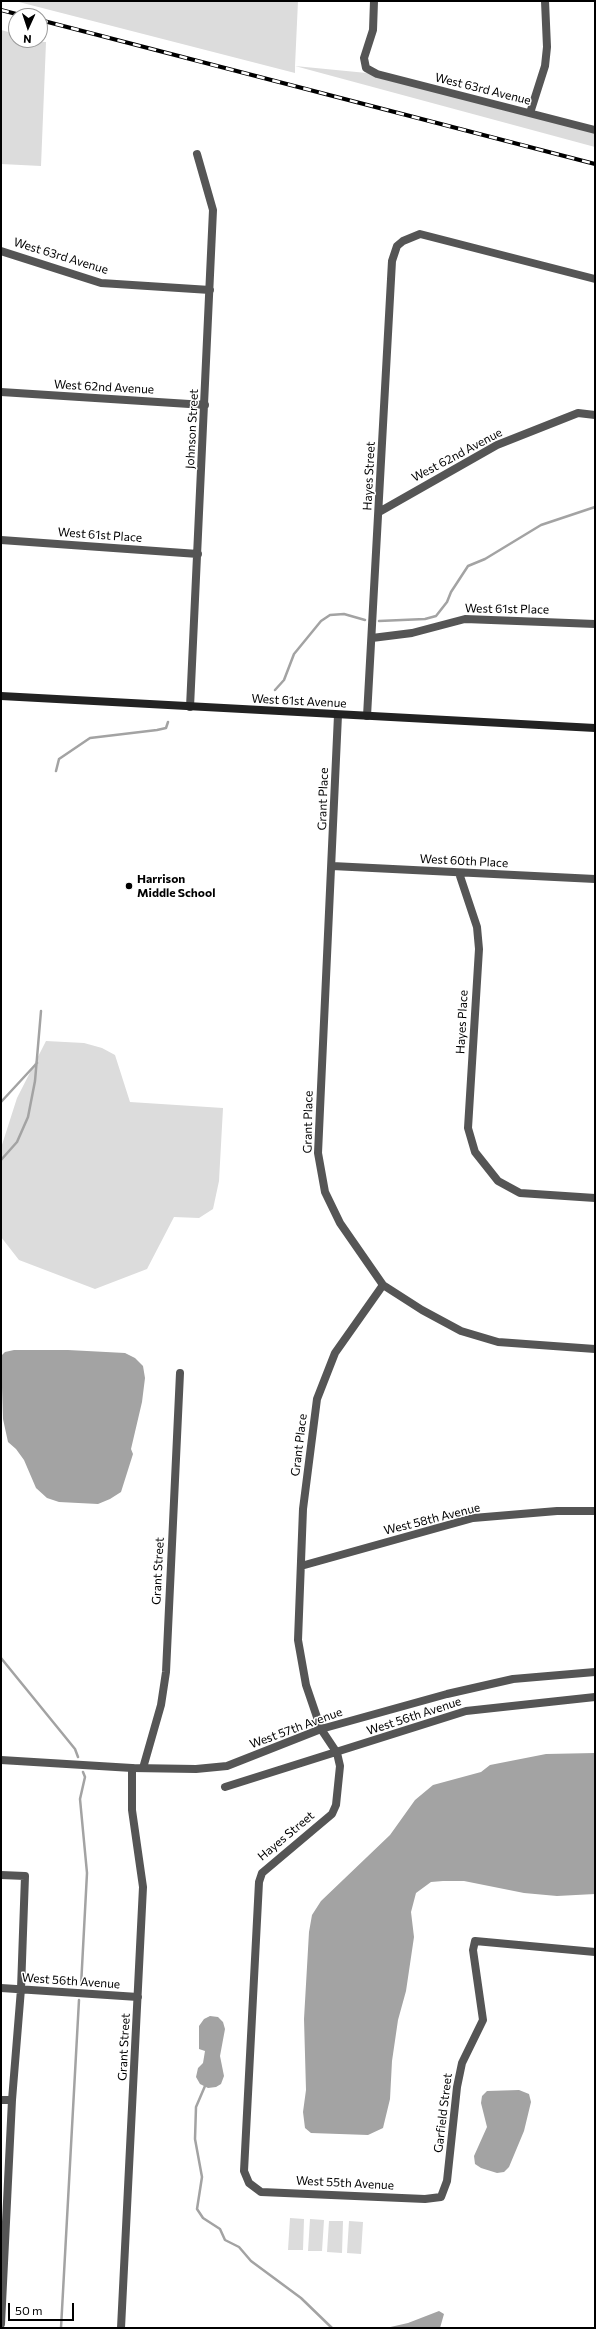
<!DOCTYPE html>
<style>
body{margin:0}
#map{position:relative;width:596px;height:2329px;overflow:hidden;background:#fff;font-family:Commissioner,sans-serif}
canvas{display:block}
.frame{position:absolute;inset:0;border:2px solid #000;pointer-events:none}
.north{position:absolute;left:8px;top:8px;width:40px;height:40px;box-sizing:border-box;background:#fff;border:1px solid #999;border-radius:50%;rotate:183deg;font-size:11px;font-weight:700;line-height:16px;text-align:center;color:#000}
.north::after{content:'';display:block;margin:auto;width:14px;height:18px;background:#000;clip-path:polygon(50% 0,100% 100%,50% 72%,0 100%)}
.scale{position:absolute;left:8px;top:2303px;width:66px;height:18px;box-sizing:border-box;border:2px solid #000;border-top:0;padding-left:5px;font-size:12px;line-height:14px;white-space:nowrap;color:#000;-webkit-text-stroke:3px #fff;paint-order:stroke}
</style>
<div id="map">
<canvas width="596" height="2329"></canvas>
<div class="frame"></div>
<div class="north">N</div>
<div class="scale">50 m</div>
</div>
<script>
const ctx = document.querySelector('canvas').getContext('2d');
ctx.lineJoin = 'round';
function paint(path, color) { ctx.fillStyle = color; ctx.fill(path, 'evenodd'); }
const shape = rows => new Path2D(rows.map(r => 'M' + r).join(''));
function stroke(path, color, width, dash) { ctx.strokeStyle = color; ctx.lineWidth = width; ctx.lineCap = dash ? 'butt' : 'round'; ctx.setLineDash(dash || []); ctx.stroke(path); }
function label(font, color, halo, rows, align = 'center') {
  ctx.font = font + ' Commissioner,sans-serif'; ctx.lineWidth = 3; ctx.setLineDash([]); ctx.textBaseline = 'middle'; ctx.strokeStyle = halo; ctx.fillStyle = color; for (const [text, x, y, turn = 0] of rows) {
    ctx.save(); ctx.translate(x, y); ctx.rotate((+turn || 0) * Math.PI / 180); ctx.textAlign = isNaN(turn) ? turn : align; if (halo) ctx.strokeText(text, 0, 0); ctx.fillText(text, 0, 0); ctx.restore();
  }
}
paint(shape([
 [15,1,298,1,295,66,377,74,595,130,595,147,295,66,295,73],
 [1,30,16,34,16,40,46,42,41,166,1,164],
 [46,1041,84,1043,102,1048,115,1055,130,1102,223,1108,219,1181,213,1209,199,1218,174,1217,147,1269,95,1289,19,1260,1,1237,1,1148,17,1098],
 [290,2218,304,2219,303,2250,288,2250],
 [310,2219,324,2220,322,2251,308,2251],
 [329,2221,343,2221,342,2253,327,2252],
 [349,2221,363,2222,361,2254,347,2253]
]), '#dcdcdc');
paint(shape([
 [14,1350,68,1350,125,1353,135,1358,143,1366,145,1378,142,1402,131,1449,133,1454,121,1492,110,1499,98,1504,59,1502,47,1498,36,1488,24,1460,16,1449,8,1442,3,1419,1,1356,5,1352],
 [595,1753,595,1894,557,1896,524,1893,464,1881,443,1881,431,1882,416,1893,411,1912,414,1937,406,1991,398,2020,392,2061,390,2099,383,2128,368,2135,311,2133,305,2128,303,2112,306,2090,304,2019,309,1932,312,1915,321,1901,390,1835,415,1800,433,1785,481,1772,490,1765,546,1754],
 [210,2016,218,2017,223,2022,225,2029,220,2056,224,2076,221,2084,216,2087,208,2088,200,2084,196,2077,198,2068,203,2063,205,2051,199,2049,199,2026,204,2019],
 [519,2090,529,2094,531,2102,524,2131,509,2167,504,2172,497,2173,481,2168,475,2164,474,2156,487,2127,481,2103,482,2096,487,2091],
 [439,2311,444,2314,440,2328,369,2328,386,2328,408,2323]
]), '#a3a3a3');
stroke(shape([
 [379,621,425,619,436,616,447,602,451,592,468,566,485,559,541,525,595,507],
 [275,690,284,680,294,654,321,621,330,615,344,614,365,620],
 [56,771,59,759,90,738,157,730,166,728,168,722],
 [1,1102,37,1063],
 [1,1160,17,1142,28,1117,35,1081,41,1011],
 [1,1658,75,1749,78,1757],
 [81,1986,87,1873,80,1799,85,1777,83,1772],
 [205,2086,196,2107,195,2139,202,2177,197,2209,203,2218,220,2229,225,2240,239,2247,251,2261,301,2298,332,2328],
 [61,2328,79,2000]
]), '#a3a3a3', 2.5);
stroke(shape([
 [374,1,373,30,364,58,366,68,377,74,595,130],
 [530,113,545,66,547,47,545,1],
 [1,251,101,283,210,290],
 [1,392,205,405],
 [379,512,497,445,578,413,595,415],
 [1,540,198,554],
 [372,638,412,633,465,619,595,624],
 [190,707,213,210,197,154],
 [338,715,318,1153,325,1192,340,1223,383,1285,335,1353,317,1399,303,1509,298,1640,306,1685,321,1729,337,1753,340,1766,336,1805,332,1814,262,1873,259,1882,244,2171,249,2183,261,2192,425,2199,441,2197,447,2181,457,2087,462,2063,483,2020,473,1950,475,1941,595,1952],
 [367,716,392,261,397,246,403,241,420,234,595,279],
 [332,866,595,879],
 [459,873,477,927,479,949,468,1128,475,1152,498,1181,520,1193,595,1198],
 [383,1285,422,1310,461,1331,498,1342,595,1349],
 [301,1566,473,1518,557,1511,595,1511],
 [143,1768,161,1705,166,1672,180,1373],
 [225,1787,466,1711,595,1697],
 [1,1875,25,1876,21,1989,12,2100,1,2324],
 [1,1988,138,1997],
 [1,2100,12,2100],
 [121,2328,143,1887,132,1810,132,1768]
]), '#555', 8);
stroke(shape([
 [1,1760,132,1768,196,1769,227,1766,321,1729,447,1694,513,1679,595,1672]
]), '#555', 8);
stroke(shape([
 [1,696,595,728]
]), '#222', 8);
const rail = shape([
 [1,10,24,16],
 [40,20,595,164]
]);
stroke(rail, '#000', 4);
stroke(rail, '#fff', 2.5, [8]);
for (const [x, y, r, color] of [
 [129,886,4,"#000"]
]) { const dot = new Path2D(); dot.arc(x, y, r, 0, 2 * Math.PI); ctx.fillStyle = color; ctx.fill(dot); stroke(dot, '#fff', 1.5); }
label('12px', '#000', '#fff', [
 ["West 63rd Avenue",483,89,14],
 ["West 63rd Avenue",61,256,17],
 ["West 62nd Avenue",104,387,3],
 ["Johnson Street",192,429,-87],
 ["West 62nd Avenue",457,455,-28],
 ["Hayes Street",369,476,-87],
 ["West 61st Place",100,535,4],
 ["West 61st Place",507,609,1],
 ["West 61st Avenue",299,701,3],
 ["Grant Place",323,799,-88],
 ["West 60th Place",464,861,3],
 ["Hayes Place",462,1022,-87],
 ["Grant Place",308,1122,-89],
 ["Grant Place",299,1445,-83],
 ["West 58th Avenue",432,1519,-14],
 ["Grant Street",158,1571,-87],
 ["West 56th Avenue",414,1716,-18],
 ["West 57th Avenue",296,1728,-20],
 ["Hayes Street",286,1836,-40],
 ["West 56th Avenue",71,1981,4],
 ["Grant Street",124,2047,-87],
 ["Garfield Street",443,2113,-83],
 ["West 55th Avenue",345,2183,3]
]);
label('bold 12px', '#000', '#fff', [
 ["Harrison",137,879],
 ["Middle School",137,893]
], 'left');
</script>
